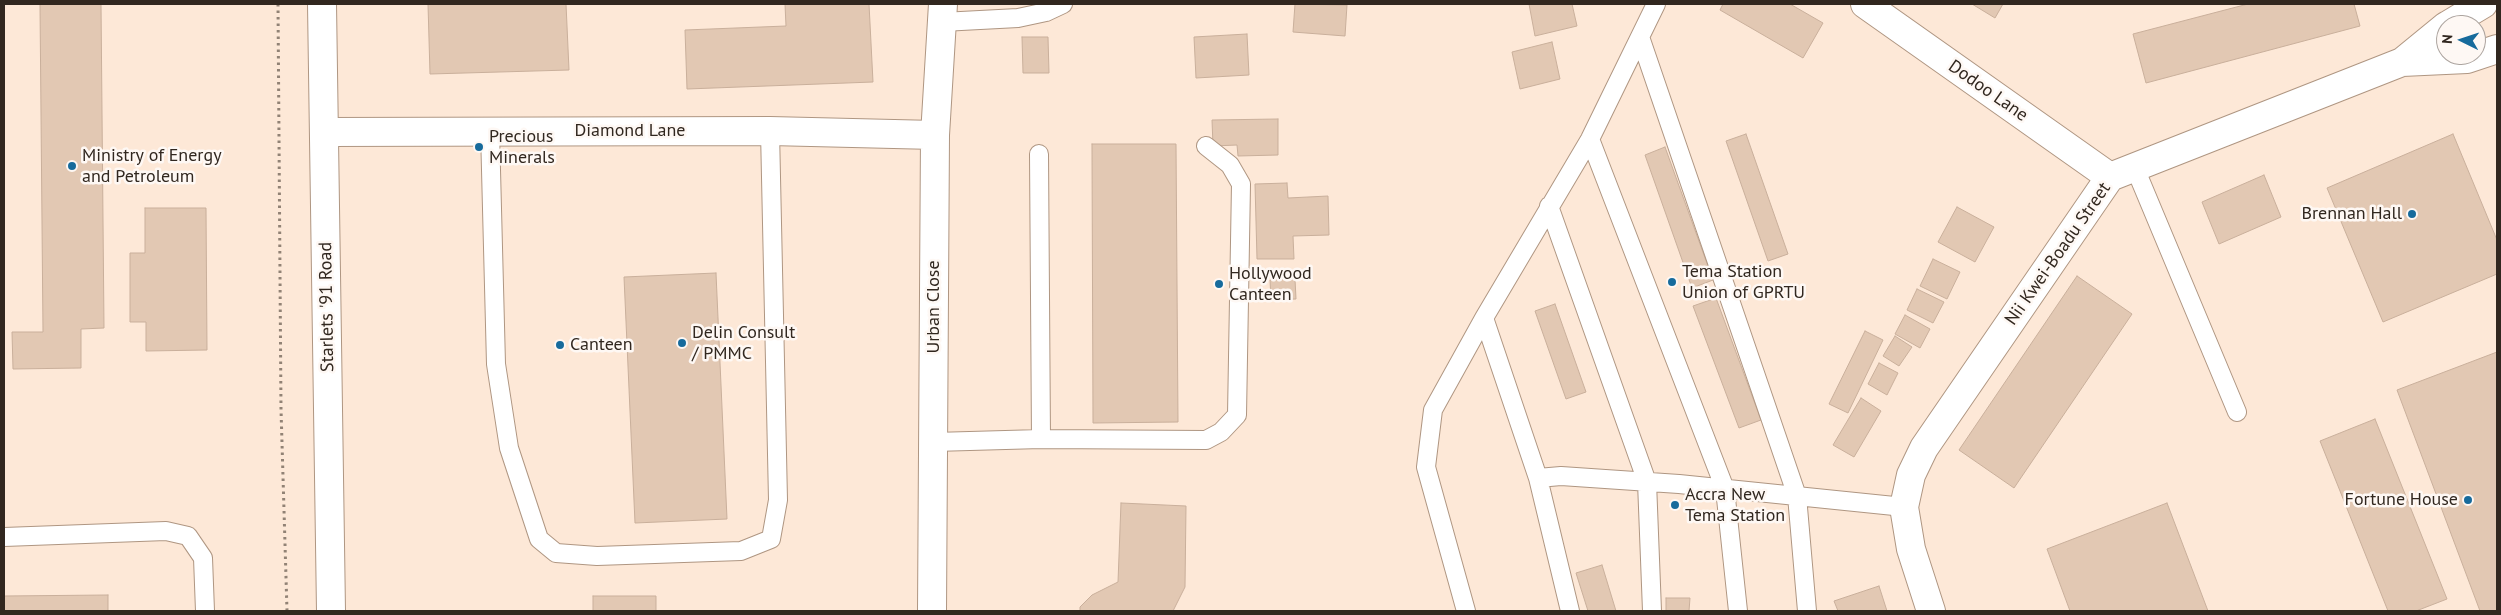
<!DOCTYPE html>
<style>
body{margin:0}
#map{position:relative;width:2501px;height:615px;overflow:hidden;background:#fde8d7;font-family:"PT Sans",sans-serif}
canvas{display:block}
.frame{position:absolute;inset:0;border:5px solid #31271f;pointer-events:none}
.north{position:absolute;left:2436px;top:15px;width:50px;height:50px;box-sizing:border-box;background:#fef8f4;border:1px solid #aca49f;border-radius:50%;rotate:274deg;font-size:14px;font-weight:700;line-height:20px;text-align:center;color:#31271f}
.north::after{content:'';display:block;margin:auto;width:18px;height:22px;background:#176b9c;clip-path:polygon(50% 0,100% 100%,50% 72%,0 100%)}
</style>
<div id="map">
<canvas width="2501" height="615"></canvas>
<div class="frame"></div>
<div class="north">N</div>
</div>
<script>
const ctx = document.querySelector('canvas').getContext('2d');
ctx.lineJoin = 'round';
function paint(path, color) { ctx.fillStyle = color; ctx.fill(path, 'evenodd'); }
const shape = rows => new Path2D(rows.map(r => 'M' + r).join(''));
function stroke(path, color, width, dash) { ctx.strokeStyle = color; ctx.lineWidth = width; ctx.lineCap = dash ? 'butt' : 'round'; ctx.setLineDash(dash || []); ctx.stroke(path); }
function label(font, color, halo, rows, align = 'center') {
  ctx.font = font + ' "PT Sans",sans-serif'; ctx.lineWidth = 5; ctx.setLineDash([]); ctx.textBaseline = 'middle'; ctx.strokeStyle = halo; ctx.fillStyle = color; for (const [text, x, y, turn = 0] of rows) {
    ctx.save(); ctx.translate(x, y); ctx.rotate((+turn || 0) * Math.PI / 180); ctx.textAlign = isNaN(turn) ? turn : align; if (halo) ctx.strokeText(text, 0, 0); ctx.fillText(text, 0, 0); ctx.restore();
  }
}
const building = shape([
 [40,4,101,4,104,328,81,329,81,368,13,369,12,332,43,332,40,4],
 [428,4,566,4,569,70,430,74,428,4],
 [785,4,869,4,873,82,687,89,685,30,786,26,785,4],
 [1295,4,1347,5,1345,36,1293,32,1295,4],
 [1529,4,1572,4,1577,26,1535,36,1529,4],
 [1723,4,1790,4,1823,23,1803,58,1720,10,1723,4],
 [1972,4,2003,4,1995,18,1972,4],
 [2248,4,2354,4,2360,26,2146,83,2133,34,2248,4],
 [1247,34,1249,75,1196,78,1194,37,1247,34],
 [1022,37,1048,37,1049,73,1023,73,1022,37],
 [1552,42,1560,79,1520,89,1512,52,1552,42],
 [1278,119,1278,155,1238,156,1237,145,1213,146,1212,120,1278,119],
 [1746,134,1788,254,1768,261,1726,141,1746,134],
 [2453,134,2497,240,2497,274,2383,322,2327,188,2453,134],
 [1092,144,1176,144,1178,422,1093,423,1092,144],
 [1665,147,1713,280,1692,288,1645,155,1665,147],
 [2264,175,2281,217,2219,244,2202,202,2264,175],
 [1287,183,1288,198,1328,196,1329,235,1293,236,1294,259,1257,259,1255,184,1287,183],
 [1957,207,1994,227,1975,262,1938,242,1957,207],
 [145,208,206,208,207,350,146,351,146,322,130,322,130,253,145,253,145,208],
 [1933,259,1960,272,1947,299,1920,286,1933,259],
 [716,273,727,519,635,523,624,277,716,273],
 [2077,276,2132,314,2014,488,1959,450,2077,276],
 [1295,279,1296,299,1271,300,1270,280,1295,279],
 [1917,289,1944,302,1933,323,1907,310,1917,289],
 [1716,298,1761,420,1739,428,1693,306,1716,298],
 [1555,304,1586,392,1566,399,1535,311,1555,304],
 [1905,315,1930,329,1920,348,1895,334,1905,315],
 [1865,331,1883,340,1848,413,1829,404,1865,331],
 [1895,336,1912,347,1899,366,1883,356,1895,336],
 [2497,352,2497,611,2480,611,2397,390,2497,352],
 [1879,363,1898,373,1887,395,1868,384,1879,363],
 [1861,398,1881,411,1854,457,1833,445,1861,398],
 [2375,419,2447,599,2416,611,2388,611,2320,441,2375,419],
 [1121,503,1186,506,1185,587,1173,611,1080,611,1080,607,1092,595,1118,582,1121,503],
 [2167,503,2208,611,2070,611,2047,549,2167,503],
 [1602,565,1616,611,1588,611,1576,573,1602,565],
 [1879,586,1887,611,1838,611,1834,601,1879,586],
 [108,595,108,611,4,611,4,596,108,595],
 [593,596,656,596,656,611,593,611,593,596],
 [1666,598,1690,598,1689,611,1666,611,1666,598]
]);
paint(building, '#e2c8b3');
stroke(building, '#c9af9b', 1);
const service = shape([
 [942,22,1018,18,1046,12,1063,4],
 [1640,37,1797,496,1807,611],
 [490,131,496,364,509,448,539,539,556,553,597,556,741,551,771,539,778,500,770,131],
 [1590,139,1725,489,1738,611],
 [1039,154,1041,439],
 [2135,168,2237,412],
 [1549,206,1647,482,1652,611],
 [1484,318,1538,478,1561,476,1679,484,1904,507],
 [934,442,1041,439,1206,440,1221,432,1237,415,1241,184,1230,165,1206,146],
 [1538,478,1570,611],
 [4,537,166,531,188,536,203,558,205,611],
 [1466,611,1426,467,1433,410,1484,318,1590,139,1656,4]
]);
const minor = shape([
 [1865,4,2110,177],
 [2448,25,2483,4],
 [2402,62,2467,59,2497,49],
 [325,132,770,131,935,135],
 [932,611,935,135,943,4],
 [1931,611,1911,549,1904,507,1911,475,1924,448,2110,177,2402,62,2446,26]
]);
const secondary = shape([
 [322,4,331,611]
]);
stroke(service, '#af9682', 20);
stroke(minor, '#af9682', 30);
stroke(secondary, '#af9682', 30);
stroke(shape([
 [278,4,281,409,287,611]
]), '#918275', 3, [2.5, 4]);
stroke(service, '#fff', 18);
stroke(minor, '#fff', 28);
stroke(secondary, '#fff', 28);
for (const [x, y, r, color] of [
 [479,147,5,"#176b9c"],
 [72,166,5,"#176b9c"],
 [2412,214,5,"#176b9c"],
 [1672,282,5,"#176b9c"],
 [1219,284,5,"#176b9c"],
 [682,343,5,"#176b9c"],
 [560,345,5,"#176b9c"],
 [2468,500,5,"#176b9c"],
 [1675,505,5,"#176b9c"]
]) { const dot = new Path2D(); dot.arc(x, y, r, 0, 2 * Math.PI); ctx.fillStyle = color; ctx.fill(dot); stroke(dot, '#fef8f4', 2); }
label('18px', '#31271f', '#fef8f4', [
 ["Dodoo Lane",1988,91,35],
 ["Diamond Lane",630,131],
 ["Nii Kwei-Boadu Street",2058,254,-55],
 ["Starlets '91 Road",327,307,-91],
 ["Urban Close",934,307,-90]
]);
label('18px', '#31271f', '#fef8f4', [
 ["Precious",489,137],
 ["Minerals",489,158],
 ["Ministry of Energy",82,156],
 ["and Petroleum",82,177],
 ["Brennan Hall",2402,214,"right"],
 ["Tema Station",1682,272],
 ["Union of GPRTU",1682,293],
 ["Hollywood",1229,274],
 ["Canteen",1229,295],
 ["Delin Consult",692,333],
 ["/ PMMC",692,354],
 ["Canteen",570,345],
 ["Accra New",1685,495],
 ["Tema Station",1685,516],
 ["Fortune House",2458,500,"right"]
], 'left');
</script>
